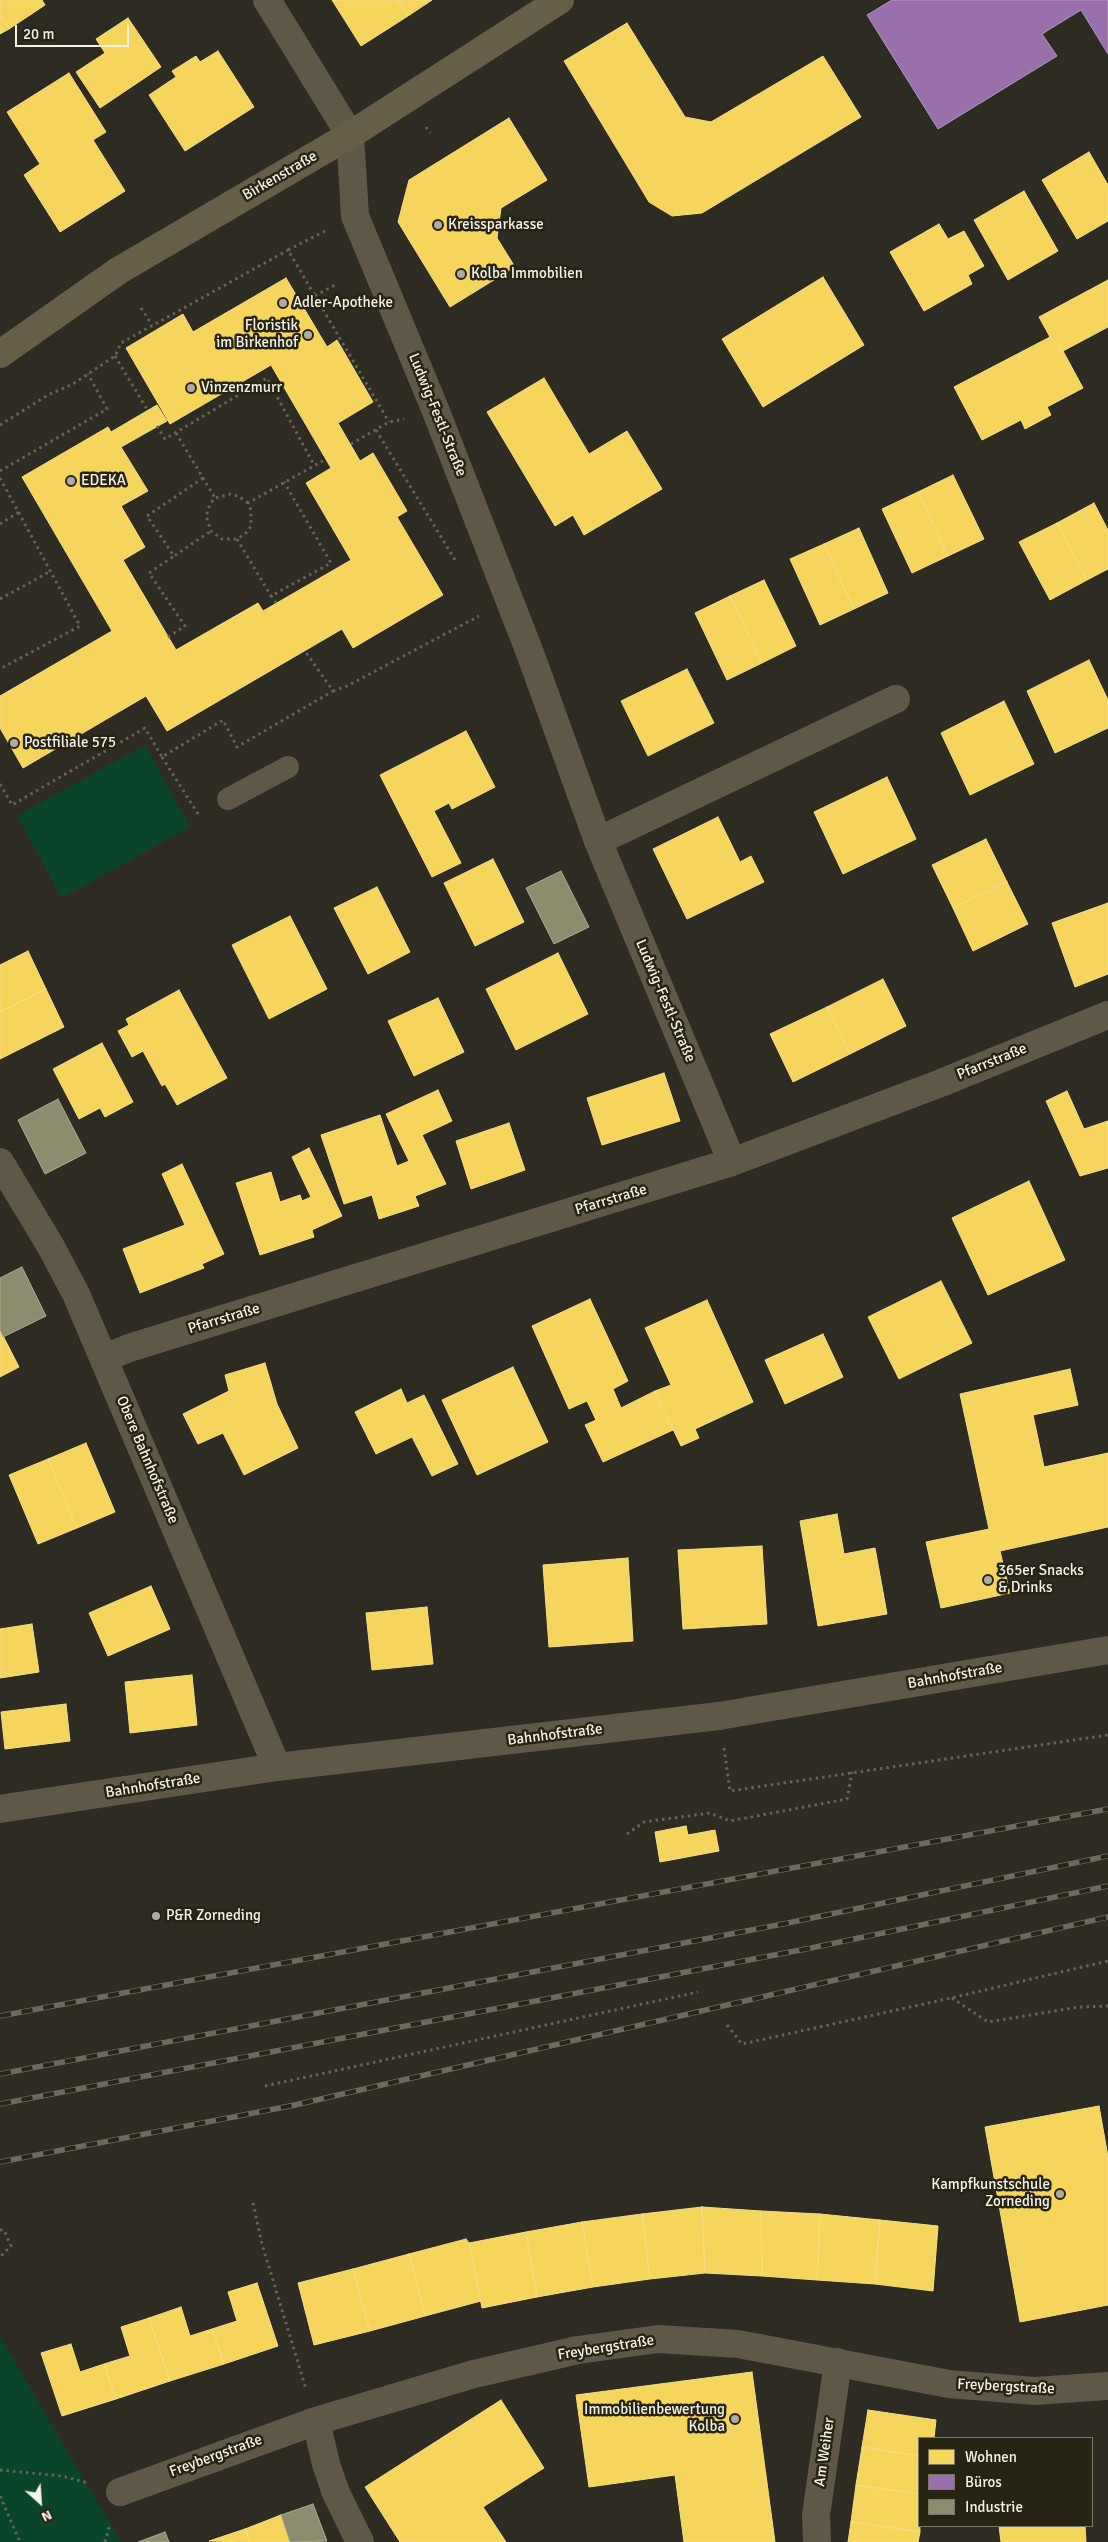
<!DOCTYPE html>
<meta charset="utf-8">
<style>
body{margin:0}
#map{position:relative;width:1108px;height:2542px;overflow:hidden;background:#2d2b22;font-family:Signika,sans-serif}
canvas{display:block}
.legend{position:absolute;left:918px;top:2437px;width:175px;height:90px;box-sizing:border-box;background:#282414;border:1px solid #7a7668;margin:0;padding:6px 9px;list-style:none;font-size:15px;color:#f4f2e7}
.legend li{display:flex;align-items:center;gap:10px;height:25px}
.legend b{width:25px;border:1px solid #7a7668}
.north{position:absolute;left:15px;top:2477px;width:50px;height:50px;-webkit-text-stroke:4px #282414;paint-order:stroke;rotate:154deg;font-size:14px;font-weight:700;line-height:20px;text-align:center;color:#f4f2e7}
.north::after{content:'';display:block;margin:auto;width:18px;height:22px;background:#f4f2e7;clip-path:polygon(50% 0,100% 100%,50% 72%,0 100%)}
.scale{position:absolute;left:15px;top:25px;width:114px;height:22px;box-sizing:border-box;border:2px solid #f4f2e7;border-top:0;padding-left:6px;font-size:15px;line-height:18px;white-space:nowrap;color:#f4f2e7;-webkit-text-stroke:4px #282414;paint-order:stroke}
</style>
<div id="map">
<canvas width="1108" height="2542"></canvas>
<ul class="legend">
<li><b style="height:14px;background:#f6d55c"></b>Wohnen</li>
<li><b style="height:14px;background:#9970ab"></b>Büros</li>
<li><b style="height:14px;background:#8c8c6e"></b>Industrie</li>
</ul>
<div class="north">N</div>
<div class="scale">20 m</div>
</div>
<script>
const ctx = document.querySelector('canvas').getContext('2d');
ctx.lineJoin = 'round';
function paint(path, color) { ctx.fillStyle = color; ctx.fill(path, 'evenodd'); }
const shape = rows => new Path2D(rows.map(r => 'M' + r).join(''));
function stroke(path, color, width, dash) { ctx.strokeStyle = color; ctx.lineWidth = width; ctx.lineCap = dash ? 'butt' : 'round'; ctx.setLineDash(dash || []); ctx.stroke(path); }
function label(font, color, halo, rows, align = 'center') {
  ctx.font = font + ' Signika,sans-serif'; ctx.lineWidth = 5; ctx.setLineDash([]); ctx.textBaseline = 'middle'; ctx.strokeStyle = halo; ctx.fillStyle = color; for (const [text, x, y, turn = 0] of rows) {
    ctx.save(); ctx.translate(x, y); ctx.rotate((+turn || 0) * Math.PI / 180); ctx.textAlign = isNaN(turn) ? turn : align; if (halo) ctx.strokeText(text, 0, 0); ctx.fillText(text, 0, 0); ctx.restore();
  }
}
paint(shape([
 [145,745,190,827,62,898,17,816],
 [0,2337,121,2542,0,2542]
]), '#0a452b');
const homes = shape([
 [0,0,42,0,45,5,9,29,0,15,0,0],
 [332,0,398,0,408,16,361,46,332,0],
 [398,0,432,0,408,16,398,0],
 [0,15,9,29,0,34,0,15],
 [128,18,161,67,100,108,76,72,105,53,96,39,128,18],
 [627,23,685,117,711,122,823,56,861,117,702,213,672,216,649,202,564,61,627,23],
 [218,51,254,107,185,151,149,95,176,77,172,71,196,56,200,62,218,51],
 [69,73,106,132,93,140,125,191,60,232,24,175,40,164,7,112,69,73],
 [509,118,547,180,501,208,497,238,515,267,450,307,398,222,409,180,509,118],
 [1089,152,1108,185,1108,221,1077,239,1042,180,1089,152],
 [1024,191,1058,251,1008,280,974,220,1024,191],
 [939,224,948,239,964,231,984,266,968,275,972,284,924,311,890,252,939,224],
 [823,277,864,345,763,407,722,339,823,277],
 [286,278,327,347,337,340,373,402,338,423,360,461,373,453,407,511,397,517,443,595,353,648,342,629,167,731,146,696,23,768,0,728,0,696,112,631,22,477,108,427,111,432,157,405,167,421,121,447,148,491,121,506,145,547,123,560,176,650,258,603,263,611,351,560,306,483,331,468,271,365,170,424,126,348,183,314,193,332,286,278],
 [1108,280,1108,327,1063,351,1050,337,1039,317,1108,280],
 [1050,337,1063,351,1083,388,1047,407,1051,415,1025,429,1021,420,982,440,954,387,1050,337],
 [544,378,589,454,627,431,662,489,584,535,573,515,555,526,487,412,544,378],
 [953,475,984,539,948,556,918,492,953,475],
 [918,492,948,556,912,573,882,509,918,492],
 [1094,503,1108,530,1108,569,1087,580,1057,523,1094,503],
 [1057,523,1087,580,1050,600,1019,542,1057,523],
 [859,528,888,593,854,609,824,544,859,528],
 [824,544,854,609,820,625,790,559,824,544],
 [764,580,796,646,762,663,730,596,764,580],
 [730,596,762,663,727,680,695,613,730,596],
 [1089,660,1108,700,1108,728,1055,753,1027,691,1089,660],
 [687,669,714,723,648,756,621,701,687,669],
 [1004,701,1034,764,970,795,941,733,1004,701],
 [466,731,495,787,452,809,449,803,434,811,461,863,432,877,380,775,466,731],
 [887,777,916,839,843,874,814,812,887,777],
 [718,817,740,862,751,856,764,882,687,919,653,849,718,817],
 [986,839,1007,882,953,908,932,865,986,839],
 [493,859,524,922,475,946,444,883,493,859],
 [1007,882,1028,924,973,951,953,908,1007,882],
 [377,887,410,952,368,974,334,908,377,887],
 [1108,903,1108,974,1075,987,1052,923,1108,903],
 [290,916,327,989,269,1019,232,945,290,916],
 [28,951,46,989,0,1012,0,965,28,951],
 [558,953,588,1014,516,1050,486,989,558,953],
 [883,979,906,1026,850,1054,827,1007,883,979],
 [46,989,64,1027,0,1059,0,1012,46,989],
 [179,990,227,1078,177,1105,165,1084,162,1086,143,1051,132,1057,118,1031,129,1025,126,1019,179,990],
 [438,998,464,1052,414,1076,388,1021,438,998],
 [827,1007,850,1054,793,1082,770,1034,827,1007],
 [102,1043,133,1102,105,1117,100,1108,79,1119,53,1069,102,1043],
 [664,1073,680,1121,602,1145,587,1098,664,1073],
 [438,1090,452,1121,422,1135,446,1184,415,1196,419,1206,379,1219,372,1195,344,1204,321,1135,380,1115,397,1166,409,1161,386,1114,438,1090],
 [1067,1091,1084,1129,1108,1121,1108,1168,1080,1176,1046,1101,1067,1091],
 [509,1123,525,1170,471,1189,456,1141,509,1123],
 [309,1148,342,1216,312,1230,314,1237,260,1255,236,1183,271,1172,280,1202,300,1195,302,1201,311,1197,292,1157,309,1148],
 [182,1164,224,1254,202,1264,204,1268,140,1293,123,1249,185,1225,162,1174,182,1164],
 [1029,1181,1065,1260,988,1295,952,1218,1029,1181],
 [941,1281,972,1343,899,1379,868,1317,941,1281],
 [590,1299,628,1381,613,1389,621,1408,655,1391,673,1430,603,1462,585,1425,596,1420,587,1401,569,1409,532,1326,590,1299],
 [707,1300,753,1402,695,1429,699,1438,681,1446,655,1391,671,1385,645,1328,707,1300],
 [0,1330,19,1367,0,1377,0,1330],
 [823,1334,843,1377,785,1404,765,1360,823,1334],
 [265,1363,277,1404,298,1448,244,1475,223,1433,198,1444,183,1414,229,1391,225,1375,265,1363],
 [513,1367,548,1442,477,1475,442,1400,513,1367],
 [1070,1369,1078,1405,1033,1415,1044,1467,1108,1453,1108,1527,1000,1551,1010,1593,941,1608,926,1542,989,1529,960,1394,1070,1369],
 [401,1389,407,1403,424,1395,458,1464,432,1476,412,1437,376,1454,355,1412,401,1389],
 [86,1443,115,1512,77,1528,48,1459,86,1443],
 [48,1459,77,1528,38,1544,9,1475,48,1459],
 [837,1514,844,1554,875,1548,887,1614,818,1626,800,1521,837,1514],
 [762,1546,767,1624,683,1629,678,1550,762,1546],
 [628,1558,633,1641,549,1647,543,1565,628,1558],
 [151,1586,170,1629,108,1656,89,1613,151,1586],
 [427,1607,433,1664,372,1670,366,1613,427,1607],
 [32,1624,39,1672,0,1678,0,1629,32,1624],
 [192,1675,197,1725,130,1733,125,1682,192,1675],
 [66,1704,70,1741,5,1749,1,1712,66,1704],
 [686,1826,688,1835,715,1830,719,1851,660,1862,655,1832,686,1826],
 [1099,2106,1108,2157,1108,2305,1020,2322,985,2127,1099,2106],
 [702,2207,761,2211,762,2276,705,2273,702,2207],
 [702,2207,705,2273,650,2279,642,2214,702,2207],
 [761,2211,820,2214,817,2280,762,2276,761,2211],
 [642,2214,650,2279,593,2287,582,2222,642,2214],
 [820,2214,880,2220,875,2284,817,2280,820,2214],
 [880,2220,938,2226,933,2291,875,2284,880,2220],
 [582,2222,593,2287,537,2297,526,2232,582,2222],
 [526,2232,537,2297,482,2308,469,2243,526,2232],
 [466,2239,469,2243,481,2301,425,2316,409,2254,466,2239],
 [409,2254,425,2316,370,2331,353,2269,409,2254],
 [353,2269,370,2331,314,2345,298,2283,353,2269],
 [257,2283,278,2346,224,2364,212,2329,237,2321,228,2292,257,2283],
 [181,2307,190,2336,212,2329,224,2364,170,2381,149,2318,181,2307],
 [149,2318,170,2381,116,2399,104,2364,130,2356,121,2327,149,2318],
 [71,2344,80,2372,104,2364,116,2399,62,2416,41,2353,71,2344],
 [752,2372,775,2542,684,2542,675,2475,589,2487,576,2395,752,2372],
 [501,2400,544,2468,483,2507,506,2542,400,2542,365,2487,501,2400],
 [868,2410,936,2420,934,2438,919,2438,919,2456,862,2447,868,2410],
 [862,2447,919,2456,919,2494,856,2485,862,2447],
 [856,2485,919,2494,920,2532,851,2522,856,2485],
 [281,2515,290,2542,250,2542,245,2529,281,2515],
 [851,2522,920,2532,918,2542,848,2542,851,2522],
 [999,2526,1085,2526,1086,2542,1001,2542,999,2526],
 [245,2529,250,2542,209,2541,245,2529]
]);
paint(homes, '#f6d55c');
stroke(homes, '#f5de86', 1);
const offices = shape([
 [892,0,1108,0,1108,54,1081,10,1042,34,1057,56,938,129,867,15,892,0]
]);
paint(offices, '#9970ab');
stroke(offices, '#b497bd', 1);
const industry = shape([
 [561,871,589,927,554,944,526,888,561,871],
 [58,1099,86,1153,45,1174,18,1120,58,1099],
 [22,1267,46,1316,3,1337,0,1330,0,1278,22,1267],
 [313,2504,327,2541,290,2542,281,2515,313,2504],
 [165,2532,169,2542,138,2542,165,2532]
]);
paint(industry, '#8c8c6e');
stroke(industry, '#abab92', 1);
stroke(shape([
 [426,127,430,133],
 [325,231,288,250,389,422],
 [315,296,335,285],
 [141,308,152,325],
 [115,356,148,411],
 [0,425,48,395,73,384,115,356,121,343,288,250],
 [157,426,165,439,267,378,314,465],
 [376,430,455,560],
 [176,433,215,498],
 [351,444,389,422,404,419],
 [0,471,107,409,88,374],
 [0,478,80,626,0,669],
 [203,478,147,516,174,556,211,531],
 [248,503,238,496,230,494,215,498,210,504,206,516,211,531,222,539,237,539,246,533,251,526,251,510,248,503,326,459],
 [0,524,19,512],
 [237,539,271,596],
 [0,599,51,571],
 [276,603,271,596,331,563,284,482],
 [168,637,185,626,149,573,174,556],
 [333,691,347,686,479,616],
 [162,757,200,817],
 [0,784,12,805,145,728,162,757,223,720,237,747,333,691,305,651],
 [724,1748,730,1791,1108,1735],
 [627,1834,644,1822,710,1813,730,1821,847,1799,852,1772],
 [952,1998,988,2022,1079,2007,1108,2006],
 [727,2025,742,2044,951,1998,1108,1961],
 [265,2086,698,1992],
 [253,2203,262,2244,306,2389],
 [0,2230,4,2230,11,2246,0,2257],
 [0,2470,62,2476,88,2483],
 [0,2496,20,2542],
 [105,2542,110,2524]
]), '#686257', 3, [2.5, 4]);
stroke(shape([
 [228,799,288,767]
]), '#605847', 22);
stroke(shape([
 [267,0,350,135,355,216,435,409,530,653,598,841,732,1162],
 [598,841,896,699],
 [0,1162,50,1245,76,1294,277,1767],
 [105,1358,129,1348,732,1162,941,1083,1108,1015],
 [0,1809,277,1767,719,1716,1108,1650],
 [316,2421,326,2464,336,2493,360,2542],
 [120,2492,316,2421,474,2374,578,2350,658,2339,738,2344,949,2384,1035,2391,1108,2386],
 [817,2542,816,2515,838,2362]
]), '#605847', 28);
stroke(shape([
 [0,354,118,271,350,135,560,0]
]), '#675e48', 28);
const rail = shape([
 [0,2016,1108,1809],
 [0,2074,788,1923,1108,1856],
 [0,2104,811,1948,1108,1886],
 [0,2162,295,2105,1108,1917]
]);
stroke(rail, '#6e695e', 5.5);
stroke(rail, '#282414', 4, [11]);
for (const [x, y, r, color] of [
 [438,225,5,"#aeaca2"],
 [461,274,5,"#aeaca2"],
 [283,303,5,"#aeaca2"],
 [308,335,5,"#aeaca2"],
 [191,388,5,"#aeaca2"],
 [71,481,5,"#aeaca2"],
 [14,743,5,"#aeaca2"],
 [988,1580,5,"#aeaca2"],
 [156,1916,5,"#aeaca2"],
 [1060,2194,5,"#aeaca2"],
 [735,2419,5,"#aeaca2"]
]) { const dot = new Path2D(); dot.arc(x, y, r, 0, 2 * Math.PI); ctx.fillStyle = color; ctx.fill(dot); stroke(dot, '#282414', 2); }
label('15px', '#f4f2e7', '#282414', [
 ["Birkenstraße",280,176,-30],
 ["Ludwig-Festl-Straße",437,415,68],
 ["Ludwig-Festl-Straße",665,1001,67],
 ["Pfarrstraße",992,1062,-22],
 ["Pfarrstraße",611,1200,-17],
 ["Pfarrstraße",224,1319,-17],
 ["Obere Bahnhofstraße",147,1460,67],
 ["Bahnhofstraße",955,1676,-10],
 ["Bahnhofstraße",555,1735,-7],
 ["Bahnhofstraße",153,1786,-9],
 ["Freybergstraße",606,2348,-9],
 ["Freybergstraße",1006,2387,3],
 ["Am Weiher",825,2452,-82],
 ["Freybergstraße",216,2456,-20]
]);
label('15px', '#f4f2e7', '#282414', [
 ["Kreissparkasse",448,225],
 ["Kolba Immobilien",471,274],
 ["Adler-Apotheke",293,303],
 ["Floristik",298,326,"right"],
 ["im Birkenhof",298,343,"right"],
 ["Vinzenzmurr",201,388],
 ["EDEKA",81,481],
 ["Postfiliale 575",24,743],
 ["365er Snacks",998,1571],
 ["& Drinks",998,1588],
 ["P&R Zorneding",166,1916],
 ["Kampfkunstschule",1050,2185,"right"],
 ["Zorneding",1050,2202,"right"],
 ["Immobilienbewertung",725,2410,"right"],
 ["Kolba",725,2427,"right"]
], 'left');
</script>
